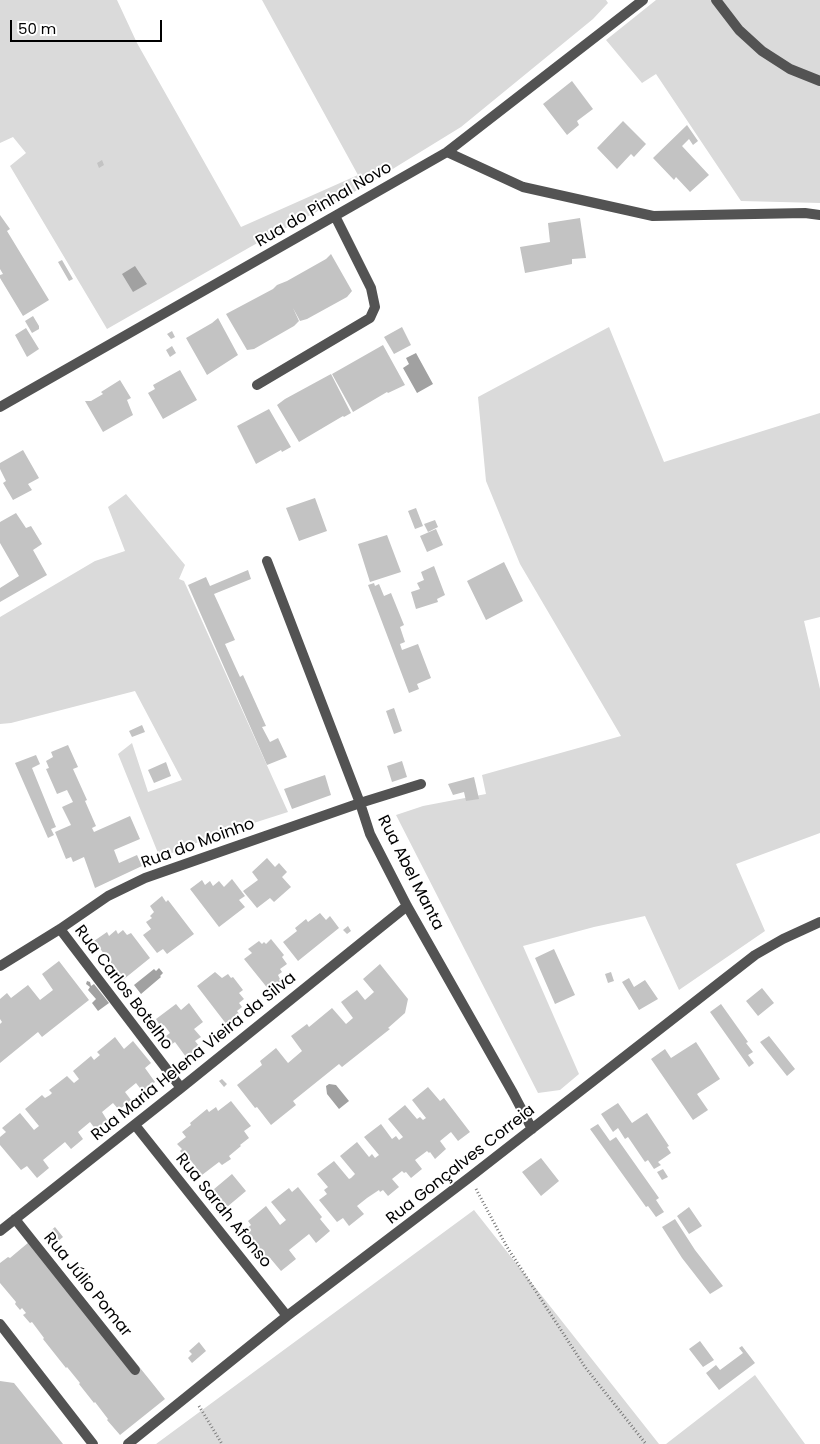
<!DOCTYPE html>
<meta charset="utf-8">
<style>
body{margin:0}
#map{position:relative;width:820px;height:1444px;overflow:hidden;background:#fff;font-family:Poppins,sans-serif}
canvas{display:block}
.scale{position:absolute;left:10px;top:20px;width:152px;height:22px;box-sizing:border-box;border:2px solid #000;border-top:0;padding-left:6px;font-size:15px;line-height:18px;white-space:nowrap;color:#000;-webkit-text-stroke:4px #fff;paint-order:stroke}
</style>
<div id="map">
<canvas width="820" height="1444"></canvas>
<div class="scale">50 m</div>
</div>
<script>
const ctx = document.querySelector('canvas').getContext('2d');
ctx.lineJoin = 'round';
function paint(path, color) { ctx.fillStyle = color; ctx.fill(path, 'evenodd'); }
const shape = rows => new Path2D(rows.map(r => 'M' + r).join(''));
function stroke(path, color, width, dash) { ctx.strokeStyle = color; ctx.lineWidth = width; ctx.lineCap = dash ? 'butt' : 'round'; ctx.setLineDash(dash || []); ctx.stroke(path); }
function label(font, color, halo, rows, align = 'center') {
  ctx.font = font + ' Poppins,sans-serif'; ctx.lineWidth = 4; ctx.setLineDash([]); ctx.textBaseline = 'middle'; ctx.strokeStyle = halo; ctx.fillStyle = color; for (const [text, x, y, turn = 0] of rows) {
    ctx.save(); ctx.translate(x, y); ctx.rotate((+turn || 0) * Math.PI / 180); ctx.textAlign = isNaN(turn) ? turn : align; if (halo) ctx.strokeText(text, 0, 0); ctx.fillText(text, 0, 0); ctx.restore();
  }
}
paint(shape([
 [0,0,117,0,137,43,241,227,358,175,262,0,606,0,608,3,593,19,461,127,365,186,252,246,107,329,10,166,26,153,13,137,0,143],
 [656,0,820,0,820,203,741,201,656,74,642,83,606,40],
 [609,327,664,462,820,413,820,617,804,621,820,689,820,833,736,864,765,931,679,990,645,916,594,927,523,946,579,1074,560,1090,538,1093,396,815,423,806,486,794,482,775,621,736,520,564,486,481,478,397],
 [126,494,185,565,179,579,184,581,288,812,213,836,160,858,118,754,132,743,148,792,182,780,135,691,11,723,0,724,0,617,95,561,125,551,108,507],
 [474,1210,659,1444,156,1444],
 [755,1375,805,1444,666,1444]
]), '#dadada');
paint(shape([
 [135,266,147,284,133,292,122,274],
 [416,353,433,384,417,393,403,368,409,364,406,358],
 [159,968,163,973,160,976,161,977,141,994,134,985,154,969,156,971],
 [87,981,90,982,91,986,94,984,109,1003,98,1011,92,1003,96,999,88,990,90,987,86,984],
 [329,1084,336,1085,349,1101,339,1109,327,1094,326,1086]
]), '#a1a1a1');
paint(shape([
 [572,81,593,109,577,121,579,125,567,135,543,104],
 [623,121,646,144,634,157,631,154,617,169,597,148],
 [687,125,698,141,693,145,689,139,682,146,709,175,690,192,676,177,674,180,653,158],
 [102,160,104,165,99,168,97,163],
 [0,215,10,229,7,231,49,300,23,316,0,278,0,275,3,274,0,269],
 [580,218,586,258,572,259,572,264,525,273,520,247,550,242,548,223],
 [331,254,352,291,347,297,307,319,300,321,293,308,299,321,294,326,254,349,247,350,226,314,273,289,277,285,287,281,326,259],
 [62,260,73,279,69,281,58,262],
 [33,316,39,326,39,329,32,333,25,321],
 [218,318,238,355,207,375,186,338,212,323],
 [402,327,411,345,394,354,384,337],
 [26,328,39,349,27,357,15,335],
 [172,331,175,337,171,339,167,334],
 [383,345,405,385,388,393,387,392,353,412,332,374],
 [172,346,176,353,170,357,166,350],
 [180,370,197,400,163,419,148,393,155,389,153,385],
 [331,374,351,413,344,417,343,416,299,442,277,405,285,399],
 [120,380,131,398,127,400,133,415,103,432,85,401,91,401,103,394,101,392],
 [269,409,291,447,282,452,281,450,256,464,237,426],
 [23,450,39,478,28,484,32,490,13,500,3,483,6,481,0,469,0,463],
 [315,498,327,531,299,541,286,508],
 [416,508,423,526,415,529,408,511],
 [16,513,26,528,31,526,42,544,33,550,47,575,0,602,0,588,19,576,0,543,0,522],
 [435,520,438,527,428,532,424,524],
 [436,529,443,545,427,552,420,536],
 [387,535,401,572,370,582,358,544],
 [504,562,523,601,486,620,467,581],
 [434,566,445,595,437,599,438,602,416,609,411,592,420,589,417,583,424,580,421,572],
 [248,570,251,579,214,594,235,640,225,644,234,664,240,677,243,675,266,726,262,727,270,742,278,738,287,757,267,765,188,585,206,577,210,586],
 [374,583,375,586,379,584,384,596,391,593,404,625,400,627,405,642,400,644,402,650,418,644,431,678,417,684,419,689,409,693,368,585],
 [394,708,402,731,394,734,386,711],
 [142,725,145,732,132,737,129,731],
 [68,745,78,767,73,769,87,800,85,801,96,826,92,828,94,832,130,816,140,839,114,850,119,863,137,855,142,866,95,888,84,857,73,862,71,857,66,859,55,832,71,825,62,807,73,802,67,790,57,794,46,769,49,768,46,761,53,757,51,752],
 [36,755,40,764,32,768,56,827,51,829,54,835,48,838,15,763],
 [402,761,407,777,392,782,387,766],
 [166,762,171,776,154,783,148,770],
 [325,775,331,795,292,809,284,789],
 [474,777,479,799,466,801,464,792,453,795,448,784],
 [267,858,275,867,279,863,287,872,282,877,291,887,274,902,270,898,257,908,243,891,258,880,252,872],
 [232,879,245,896,239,900,245,907,219,927,190,889,202,880,205,885,210,881,213,886,219,881,224,887],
 [162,896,166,902,168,900,194,934,167,954,163,949,157,953,143,935,151,929,146,922,152,918,150,916,154,912,150,906],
 [320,913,326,920,330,916,339,928,298,961,283,942,297,931,295,928,306,919,308,922],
 [348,926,351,931,347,934,343,930],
 [116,930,118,934,123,930,127,935,131,933,150,958,124,979,94,941,107,932,109,936],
 [271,939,284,955,282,957,287,964,280,969,282,972,278,975,281,981,269,990,244,959,252,953,248,949,259,941,262,944,264,942,266,944],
 [554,949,575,995,555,1004,535,958],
 [59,961,89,1000,42,1037,38,1032,0,1063,0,1024,2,1022,0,1019,0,999,7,993,11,998,28,985,40,1000,53,990,42,974],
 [380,964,408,999,405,1013,388,1028,390,1029,342,1067,339,1064,293,1101,296,1105,271,1125,257,1107,255,1108,237,1085,262,1065,260,1061,276,1048,288,1063,302,1051,291,1036,307,1024,309,1027,332,1008,346,1024,353,1018,341,1002,357,990,365,1000,374,992,363,979],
 [215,972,222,978,228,974,231,978,233,977,243,990,239,993,244,999,239,1003,242,1007,237,1011,240,1015,227,1025,197,986],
 [611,972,614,981,608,983,605,974],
 [629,978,634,987,645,980,658,999,639,1010,622,982],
 [762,988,774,1003,758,1016,746,1001],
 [189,1003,203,1022,194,1029,201,1037,195,1041,200,1047,186,1057,175,1042,172,1044,166,1036,170,1033,164,1025,161,1027,156,1019,176,1004,181,1010],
 [721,1004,748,1042,746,1043,753,1052,748,1055,754,1063,749,1067,710,1012],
 [769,1036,795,1069,787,1076,760,1042],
 [115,1037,124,1049,133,1041,151,1063,145,1068,155,1082,143,1092,136,1083,125,1092,131,1100,119,1110,113,1103,102,1112,107,1120,96,1130,90,1122,78,1132,83,1139,71,1149,65,1142,43,1160,49,1168,37,1178,27,1166,21,1170,0,1145,0,1137,6,1132,2,1128,20,1113,34,1130,39,1126,25,1109,42,1095,45,1098,50,1095,52,1093,49,1090,67,1076,74,1083,79,1079,73,1071,91,1056,94,1060,100,1055,97,1052],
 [696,1042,720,1079,697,1094,708,1110,693,1120,651,1059,665,1049,671,1058],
 [222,1079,227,1084,224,1087,219,1081],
 [428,1087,440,1101,444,1098,470,1132,458,1141,451,1132,440,1141,446,1149,435,1159,430,1152,429,1153,427,1151,415,1160,422,1169,411,1178,406,1172,404,1173,402,1171,392,1179,399,1187,388,1196,383,1190,380,1192,379,1190,367,1198,357,1206,364,1214,349,1226,343,1218,337,1222,319,1200,327,1194,324,1190,328,1187,317,1174,334,1161,349,1179,351,1178,355,1174,340,1156,357,1142,369,1157,372,1154,375,1158,379,1155,364,1137,381,1124,392,1139,396,1136,399,1140,403,1137,388,1119,405,1105,417,1119,420,1117,423,1120,426,1118,412,1100],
 [231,1101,251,1126,244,1131,249,1138,240,1145,241,1146,229,1156,231,1159,222,1165,219,1162,202,1175,192,1162,190,1164,180,1151,182,1149,177,1144,186,1137,182,1132,191,1125,190,1123,207,1109,209,1112,216,1107,218,1111],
 [618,1103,632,1123,647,1113,669,1146,667,1147,671,1153,658,1162,661,1165,654,1169,648,1160,645,1162,628,1137,625,1139,618,1128,613,1132,601,1114],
 [598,1124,610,1141,616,1137,659,1198,656,1200,664,1212,656,1217,648,1206,646,1207,590,1129],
 [541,1158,559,1181,541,1196,522,1172],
 [663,1169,668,1177,662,1180,657,1172],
 [232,1174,246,1191,221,1212,207,1195],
 [298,1187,322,1217,320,1219,330,1231,316,1243,309,1234,289,1250,296,1259,281,1271,270,1258,268,1260,244,1231,251,1225,248,1221,266,1206,280,1225,286,1220,271,1202,289,1188,292,1192],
 [689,1207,702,1226,689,1234,677,1216],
 [675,1219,695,1250,723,1286,710,1294,682,1258,662,1227],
 [55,1227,63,1237,56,1243,48,1233],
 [35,1237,165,1399,120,1435,107,1420,108,1419,95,1402,94,1403,79,1384,80,1383,67,1367,66,1368,43,1339,44,1338,32,1322,30,1323,23,1315,26,1313,22,1308,20,1310,15,1304,16,1302,0,1283,0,1263,8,1257,10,1258],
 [700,1341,714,1360,703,1367,689,1349],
 [199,1342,206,1351,192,1363,188,1358,192,1354,189,1351],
 [742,1346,755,1363,719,1390,706,1373,716,1365,720,1370,743,1353,739,1348],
 [0,1381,14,1383,63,1444,0,1444]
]), '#c3c3c3');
stroke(shape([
 [476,1189,507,1247,585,1367,646,1444],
 [199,1406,222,1444]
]), '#757575', 3, [1, 2.5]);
stroke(shape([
 [716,0,739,30,762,51,790,69,820,81],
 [447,152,523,187,653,216,805,213,820,215],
 [257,385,370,318,375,307,371,288,335,216],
 [0,407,447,152,643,0],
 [267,561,360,803,370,834,407,906,513,1093,532,1129],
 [60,929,181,1088],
 [0,966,60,929,108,896,145,878,360,803,421,784],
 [135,1125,287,1316],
 [15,1219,135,1370],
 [0,1231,181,1088,407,906],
 [0,1324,93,1444],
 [128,1444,287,1316,470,1177,755,955,783,939,820,922]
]), '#535353', 10);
label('16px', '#000', '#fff', [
 ["Rua do Pinhal Novo",324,205,-30],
 ["Rua do Moinho",198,844,-20],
 ["Rua Abel Manta",410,873,63],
 ["Rua Carlos Botelho",123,988,53],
 ["Rua Maria Helena Vieira da Silva",194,1057,-39],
 ["Rua Gonçalves Correia",461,1165,-38],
 ["Rua Sarah Afonso",223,1211,51],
 ["Rua Júlio Pomar",87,1285,51]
]);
</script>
